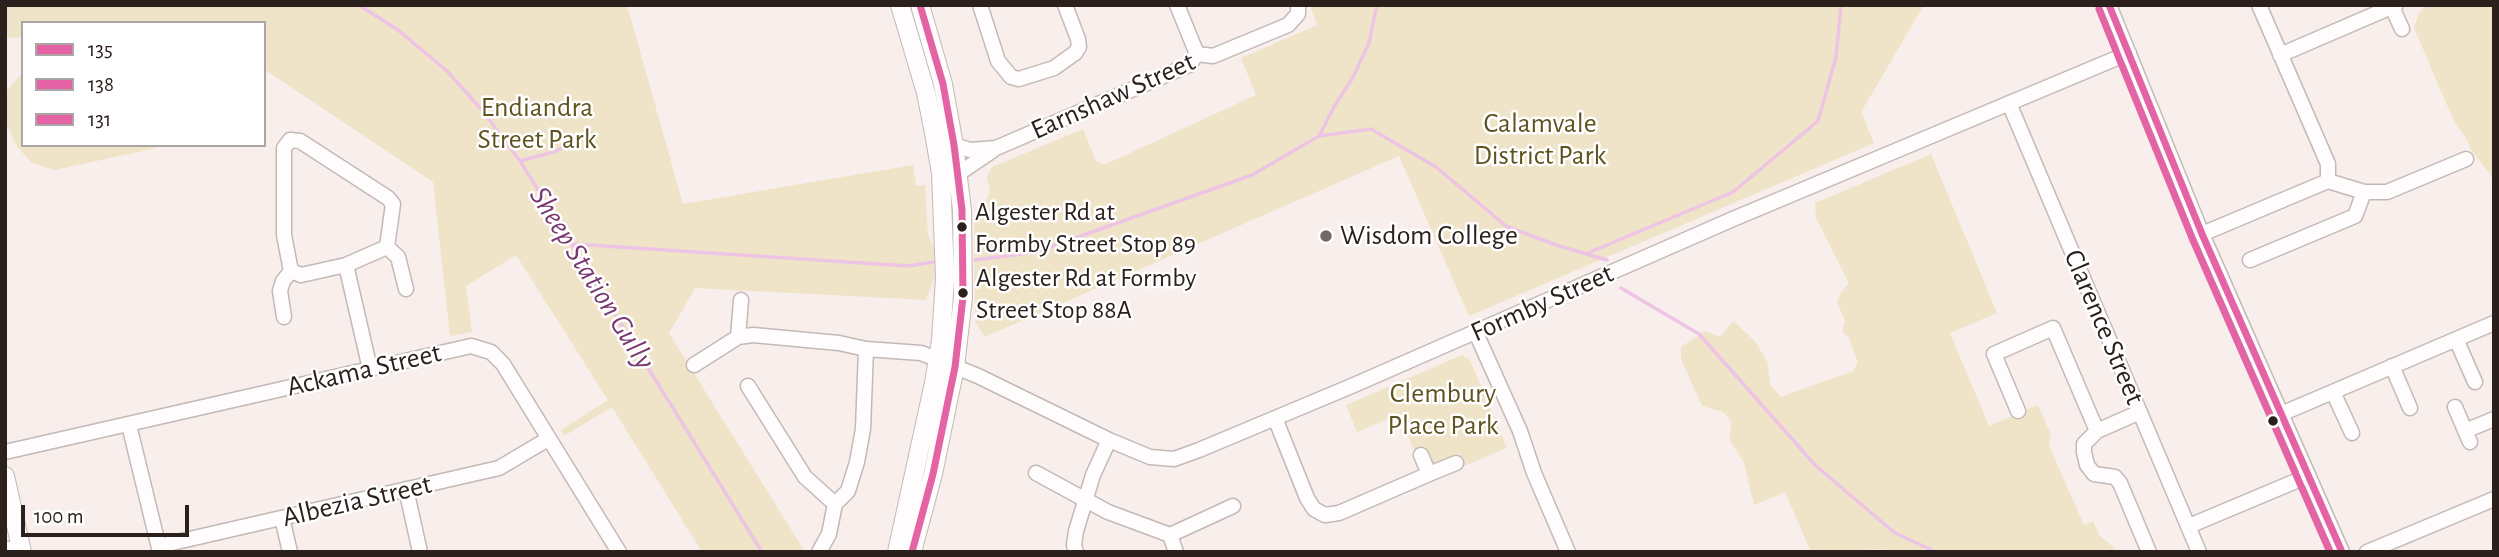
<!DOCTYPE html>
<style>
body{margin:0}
#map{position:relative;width:2499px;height:557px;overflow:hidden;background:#f8eeeb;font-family:"Alegreya Sans",sans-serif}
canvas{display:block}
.frame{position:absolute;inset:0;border:7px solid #2c201d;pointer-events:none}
.legend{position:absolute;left:21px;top:21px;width:245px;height:126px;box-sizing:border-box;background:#fff;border:2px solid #aba6a5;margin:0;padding:9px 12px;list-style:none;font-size:21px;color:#2c201d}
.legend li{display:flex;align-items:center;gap:14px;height:35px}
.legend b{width:35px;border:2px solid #aba6a5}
.scale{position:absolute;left:21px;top:505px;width:168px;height:32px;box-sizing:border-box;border:4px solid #2c201d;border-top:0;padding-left:9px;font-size:21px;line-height:24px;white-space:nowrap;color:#2c201d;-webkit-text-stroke:5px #fff;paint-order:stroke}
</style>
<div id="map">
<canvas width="2499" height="557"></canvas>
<div class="frame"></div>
<ul class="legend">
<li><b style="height:9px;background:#e463a4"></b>135</li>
<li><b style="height:9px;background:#e463a4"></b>138</li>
<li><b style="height:9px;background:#e463a4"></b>131</li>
</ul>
<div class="scale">100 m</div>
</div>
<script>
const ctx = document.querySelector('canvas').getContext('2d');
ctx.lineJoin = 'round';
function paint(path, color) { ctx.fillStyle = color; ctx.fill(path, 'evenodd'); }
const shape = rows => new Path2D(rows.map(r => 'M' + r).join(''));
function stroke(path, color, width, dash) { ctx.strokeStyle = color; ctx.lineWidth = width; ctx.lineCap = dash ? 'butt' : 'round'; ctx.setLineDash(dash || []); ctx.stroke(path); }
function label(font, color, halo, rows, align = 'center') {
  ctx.font = font + ' "Alegreya Sans",sans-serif'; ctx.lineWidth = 5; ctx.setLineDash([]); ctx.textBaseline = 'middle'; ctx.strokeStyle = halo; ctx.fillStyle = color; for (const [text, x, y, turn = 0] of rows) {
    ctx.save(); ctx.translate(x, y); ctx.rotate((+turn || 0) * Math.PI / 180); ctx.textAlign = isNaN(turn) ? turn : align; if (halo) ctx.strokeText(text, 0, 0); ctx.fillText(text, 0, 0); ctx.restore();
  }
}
paint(shape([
 [5,5,627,5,683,204,913,165,916,186,925,185,928,235,934,248,935,276,926,300,695,288,669,333,805,552,702,552,612,407,564,436,561,430,608,400,516,255,466,286,472,332,450,336,433,182,264,69,264,23,23,23,23,37,5,38],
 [1310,5,1924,5,1861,112,1874,143,1469,316,1399,156,985,337,975,322,974,220,990,192,987,177,992,167,1083,129,1096,161,1104,165,1256,95,1241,58,1317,25],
 [2425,5,2494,5,2494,179,2471,150,2467,140,2453,119,2414,28,2418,16],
 [23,73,23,145,159,145,156,148,55,170,32,163,18,148,5,122,6,91],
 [1931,154,1997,313,1950,333,1989,426,2038,405,2051,435,2049,446,2084,525,2093,521,2099,535,2119,552,1891,552,1884,549,1811,552,1785,492,1754,505,1744,463,1730,440,1731,421,1723,412,1702,406,1681,359,1681,347,1705,331,1720,337,1733,321,1755,341,1768,363,1770,384,1781,397,1853,371,1858,363,1849,338,1842,331,1845,321,1837,302,1841,292,1849,283,1816,218,1815,203],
 [1462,355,1470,360,1507,448,1464,466,1459,453,1432,464,1425,449,1415,453,1399,414,1357,432,1346,405]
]), '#efe4c8');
stroke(shape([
 [359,5,398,30,447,71,482,110,520,161,762,552],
 [1319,136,1335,105,1352,79,1369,43,1377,5],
 [520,161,554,152,592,133],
 [573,244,909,266,933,262],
 [1588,253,1733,192,1818,121,1836,57,1841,5],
 [975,260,1036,252,1252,175,1319,136,1371,129,1436,167,1506,226,1556,245,1607,260],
 [1621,288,1699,334,1816,466,1895,533,1936,552]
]), '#eec4e4', 3.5);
const minor = shape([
 [980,5,998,61,1011,77,1019,79,1054,68,1075,53,1079,47,1078,39,1065,5],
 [1177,5,1197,54],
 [2109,5,2202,234,2342,552],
 [2259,5,2328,164,2328,181],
 [2392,7,2402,29],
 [2280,55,2396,5],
 [2009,103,2199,552],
 [954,145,970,150,996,148,1189,65,1197,54,1213,56,1288,25,1298,14,1298,5],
 [958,174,992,151],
 [2328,181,2364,192,2387,192,2466,159],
 [2202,234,2328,181],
 [387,247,398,257,406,289],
 [2250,260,2355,216,2364,192],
 [346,265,301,275,291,271,284,235,284,148,290,140,300,141,388,198,393,204,387,247,346,265,370,369],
 [284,317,280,291,283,281,291,271],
 [1476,333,1520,431,1534,473,1568,552],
 [738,337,741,300],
 [2456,339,2475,382],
 [694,365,738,337,753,335,839,343,866,349,921,353,978,376,1109,440,1150,457,1174,459,1199,450,1354,385,1733,219,2129,53],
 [2392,366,2410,408],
 [748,386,805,477,835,504],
 [2333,392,2352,433],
 [2455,407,2470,442],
 [2018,411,1994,354,2053,328,2097,431],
 [2140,412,2097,431,2084,444,2084,452,2087,465,2094,474,2115,477,2120,483,2149,552],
 [2281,414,2494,323],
 [1275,418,1307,498,1314,509,1325,515,1339,513,1429,474],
 [129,425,160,552],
 [2465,431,2494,419],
 [5,452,471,346,491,352,503,364,619,552],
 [1421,455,1429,474,1456,463],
 [1036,473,1108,512,1170,535,1233,506],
 [406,489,420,552],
 [282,518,290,552],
 [2189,526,2308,476],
 [1170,535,1176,552],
 [159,546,499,468,548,439],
 [5,550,21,546],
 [819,552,829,534,835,504,848,491,857,462,863,429,866,349],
 [1076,552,1074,545,1076,531,1093,475,1109,440],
 [2367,552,2494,499]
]);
const major = shape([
 [5,476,22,552],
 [897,552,934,383,941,340,945,278,941,173,934,133,926,93,900,5],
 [912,552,933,474,955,367,963,297,962,210,954,145,943,84,920,5]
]);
stroke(minor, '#c3b9b6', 17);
stroke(major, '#c3b9b6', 20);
stroke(minor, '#fefcfc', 14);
stroke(major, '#fefcfc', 18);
stroke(shape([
 [2109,5,2202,234,2342,552]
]), '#e463a4', 7);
stroke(shape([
 [2099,9,2192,238,2330,552]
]), '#e463a4', 7);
stroke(shape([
 [912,552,933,474,955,367,963,297,962,210,954,145,943,84,920,5]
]), '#e463a4', 7);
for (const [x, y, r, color] of [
 [962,227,6,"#2c201d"],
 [1326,236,7,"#736865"],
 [963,293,6,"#2c201d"],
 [2273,421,6,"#2c201d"]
]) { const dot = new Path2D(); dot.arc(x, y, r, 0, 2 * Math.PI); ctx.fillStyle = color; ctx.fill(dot); stroke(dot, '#fff', 2.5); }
label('26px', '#2c201d', '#fff', [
 ["Algester Rd at",975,212],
 ["Formby Street Stop 89",975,244],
 ["Algester Rd at Formby",976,278],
 ["Street Stop 88A",976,310]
], 'left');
label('28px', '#2c201d', '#fff', [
 ["Earnshaw Street",1113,96,-24],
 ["Formby Street",1542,303,-24],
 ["Clarence Street",2104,327,67],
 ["Ackama Street",364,370,-13],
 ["Albezia Street",357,501,-13]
]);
label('28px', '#5f5320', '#fff', [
 ["Endiandra",537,108],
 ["Street Park",537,140],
 ["Calamvale",1540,124],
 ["District Park",1540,156],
 ["Clembury",1443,394],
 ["Place Park",1443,426]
]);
label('28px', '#2c201d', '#fff', [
 ["Wisdom College",1340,236]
], 'left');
label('italic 30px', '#793872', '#fff', [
 ["Sheep Station Gully",592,278,58]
]);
</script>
